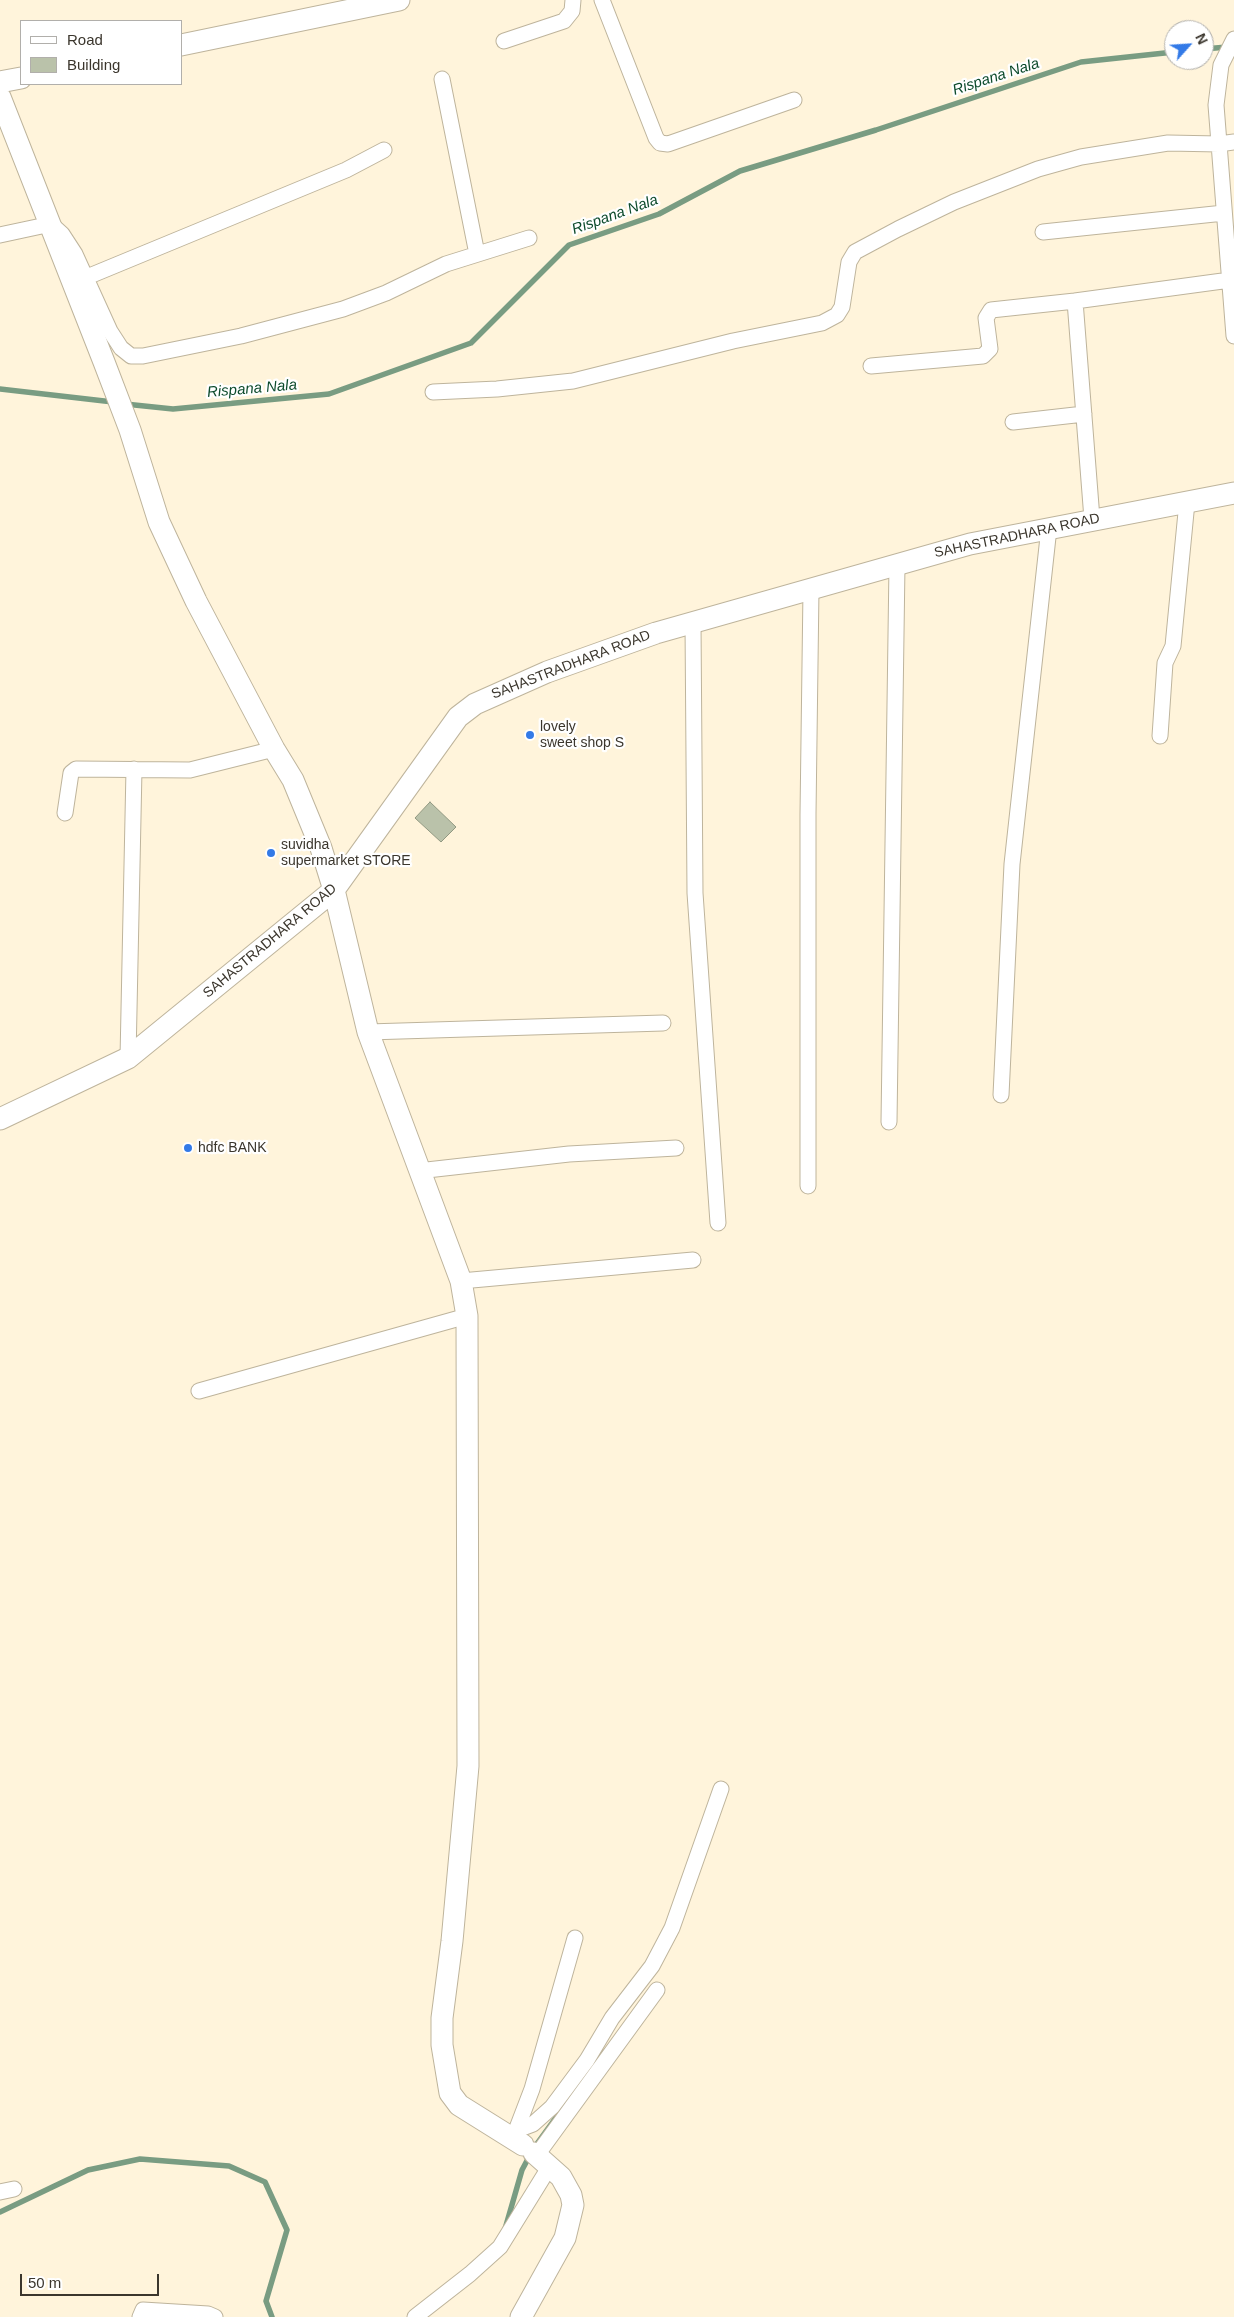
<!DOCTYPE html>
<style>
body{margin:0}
#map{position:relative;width:1234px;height:2317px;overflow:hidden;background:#fff4db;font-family:Helvetica,sans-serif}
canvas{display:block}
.legend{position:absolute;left:20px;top:20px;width:162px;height:65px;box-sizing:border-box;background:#fff;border:1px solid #b1afab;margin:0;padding:6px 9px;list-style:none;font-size:15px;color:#3b362d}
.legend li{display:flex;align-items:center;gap:10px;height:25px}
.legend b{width:25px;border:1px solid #b1afab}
.north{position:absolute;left:1164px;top:20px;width:50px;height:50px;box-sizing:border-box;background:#fff;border:1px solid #b1afab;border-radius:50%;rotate:64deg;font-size:14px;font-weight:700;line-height:20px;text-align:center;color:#3b362d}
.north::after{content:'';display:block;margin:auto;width:18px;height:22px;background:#337ae7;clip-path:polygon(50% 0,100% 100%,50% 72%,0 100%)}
.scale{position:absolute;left:20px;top:2274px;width:139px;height:22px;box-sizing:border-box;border:2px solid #3b362d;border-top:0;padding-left:6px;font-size:15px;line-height:18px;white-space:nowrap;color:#3b362d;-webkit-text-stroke:4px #fff;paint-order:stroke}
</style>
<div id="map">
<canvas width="1234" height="2317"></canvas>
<ul class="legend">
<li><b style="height:6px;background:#fff"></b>Road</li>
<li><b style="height:14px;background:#bac2aa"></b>Building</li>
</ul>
<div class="north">N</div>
<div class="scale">50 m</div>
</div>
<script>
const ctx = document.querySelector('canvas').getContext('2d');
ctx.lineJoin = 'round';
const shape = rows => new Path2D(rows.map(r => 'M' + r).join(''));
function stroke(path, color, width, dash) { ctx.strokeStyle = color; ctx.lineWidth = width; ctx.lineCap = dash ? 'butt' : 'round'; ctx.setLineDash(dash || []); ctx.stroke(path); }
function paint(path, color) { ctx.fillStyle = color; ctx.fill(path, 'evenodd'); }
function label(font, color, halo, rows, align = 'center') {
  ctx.font = font + ' Helvetica,sans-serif'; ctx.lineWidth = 4.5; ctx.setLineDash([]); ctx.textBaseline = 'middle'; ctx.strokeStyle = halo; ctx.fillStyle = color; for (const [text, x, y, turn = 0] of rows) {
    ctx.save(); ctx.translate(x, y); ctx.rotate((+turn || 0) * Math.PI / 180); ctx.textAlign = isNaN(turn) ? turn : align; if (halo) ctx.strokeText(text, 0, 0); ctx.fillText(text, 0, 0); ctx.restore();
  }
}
stroke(shape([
 [1204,49,1227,47],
 [0,389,113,402],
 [125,404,173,409,329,394,471,343,569,245,659,214,740,171,876,130,1081,62,1174,52],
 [536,2145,560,2112],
 [0,2212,88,2170,140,2159,229,2166,265,2182,287,2230,266,2301,272,2317],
 [505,2229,522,2170,530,2155]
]), '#799c82', 5.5);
const building = shape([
 [430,802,456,827,441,842,415,818,430,802]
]);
paint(building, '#bac2aa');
stroke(building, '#919881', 1);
const street = shape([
 [602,0,656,138,660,143,668,144,794,100],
 [1234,39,1221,65,1216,105,1234,336],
 [504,41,564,21,572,11,573,0],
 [442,79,477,254],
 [1043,232,1224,213],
 [0,235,51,224,62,234,75,254,110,331,121,348,131,356,143,356,241,336,343,309,386,293,446,264,529,238],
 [87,277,346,170,384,150],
 [871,366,983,356,990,349,986,318,991,310,1075,301],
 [433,392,497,389,573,381,733,341,822,323,837,315,842,307,849,262,855,252,898,229,954,202,1038,169,1081,157,1168,143,1219,144,1234,142],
 [1013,422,1084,414],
 [1092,519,1075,301,1230,280],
 [693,623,695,893,718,1223],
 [1160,736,1165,663,1173,646,1187,502],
 [65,813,71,773,76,769,190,770,274,749],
 [368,1032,663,1023],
 [128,1058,134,769],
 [1001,1095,1012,864,1049,528],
 [889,1122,897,565],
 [418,1171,569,1154,676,1148],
 [808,1186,808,814,811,589],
 [461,1281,693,1260],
 [199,1391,467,1316],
 [517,2130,533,2124,552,2107,587,2060,612,2018,652,1966,672,1928,721,1789],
 [514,2136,532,2089,575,1938],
 [537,2155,657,1990],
 [0,2192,14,2189],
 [140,2317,143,2310,208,2314,215,2317],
 [415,2317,470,2274,500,2247,550,2166]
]);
const secondary = shape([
 [181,45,399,0],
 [0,82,21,78],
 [0,97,104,362,130,430,159,522,196,601,274,749,293,780,321,848,334,890,368,1032,461,1281,467,1316,468,1766,452,1941,442,2018,442,2045,450,2093,459,2105,523,2145],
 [0,1119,128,1058,334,890,458,717,475,704,547,672,656,633,970,544,1234,493],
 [521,2317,565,2238,573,2205,571,2195,561,2177,534,2153]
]);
stroke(street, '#beb49c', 17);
stroke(secondary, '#beb49c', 23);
stroke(street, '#fff', 15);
stroke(secondary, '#fff', 21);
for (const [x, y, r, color] of [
 [530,735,5,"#337ae7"],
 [271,853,5,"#337ae7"],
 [188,1148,5,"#337ae7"]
]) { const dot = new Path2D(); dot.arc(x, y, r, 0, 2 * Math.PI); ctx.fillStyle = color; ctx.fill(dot); stroke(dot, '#fff', 2); }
label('14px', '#3b362d', '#fff', [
 ["SAHASTRADHARA ROAD",1017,536,-12],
 ["SAHASTRADHARA ROAD",571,665,-21],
 ["SAHASTRADHARA ROAD",270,941,-40]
]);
label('14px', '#3b362d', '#fff', [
 ["lovely",540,727],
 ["sweet shop S",540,743],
 ["suvidha",281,845],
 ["supermarket STORE",281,861],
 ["hdfc BANK",198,1148]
], 'left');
label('italic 15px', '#0d4b2c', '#fff', [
 ["Rispana Nala",996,77,-18],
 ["Rispana Nala",615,215,-20],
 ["Rispana Nala",252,389,-5]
]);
</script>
